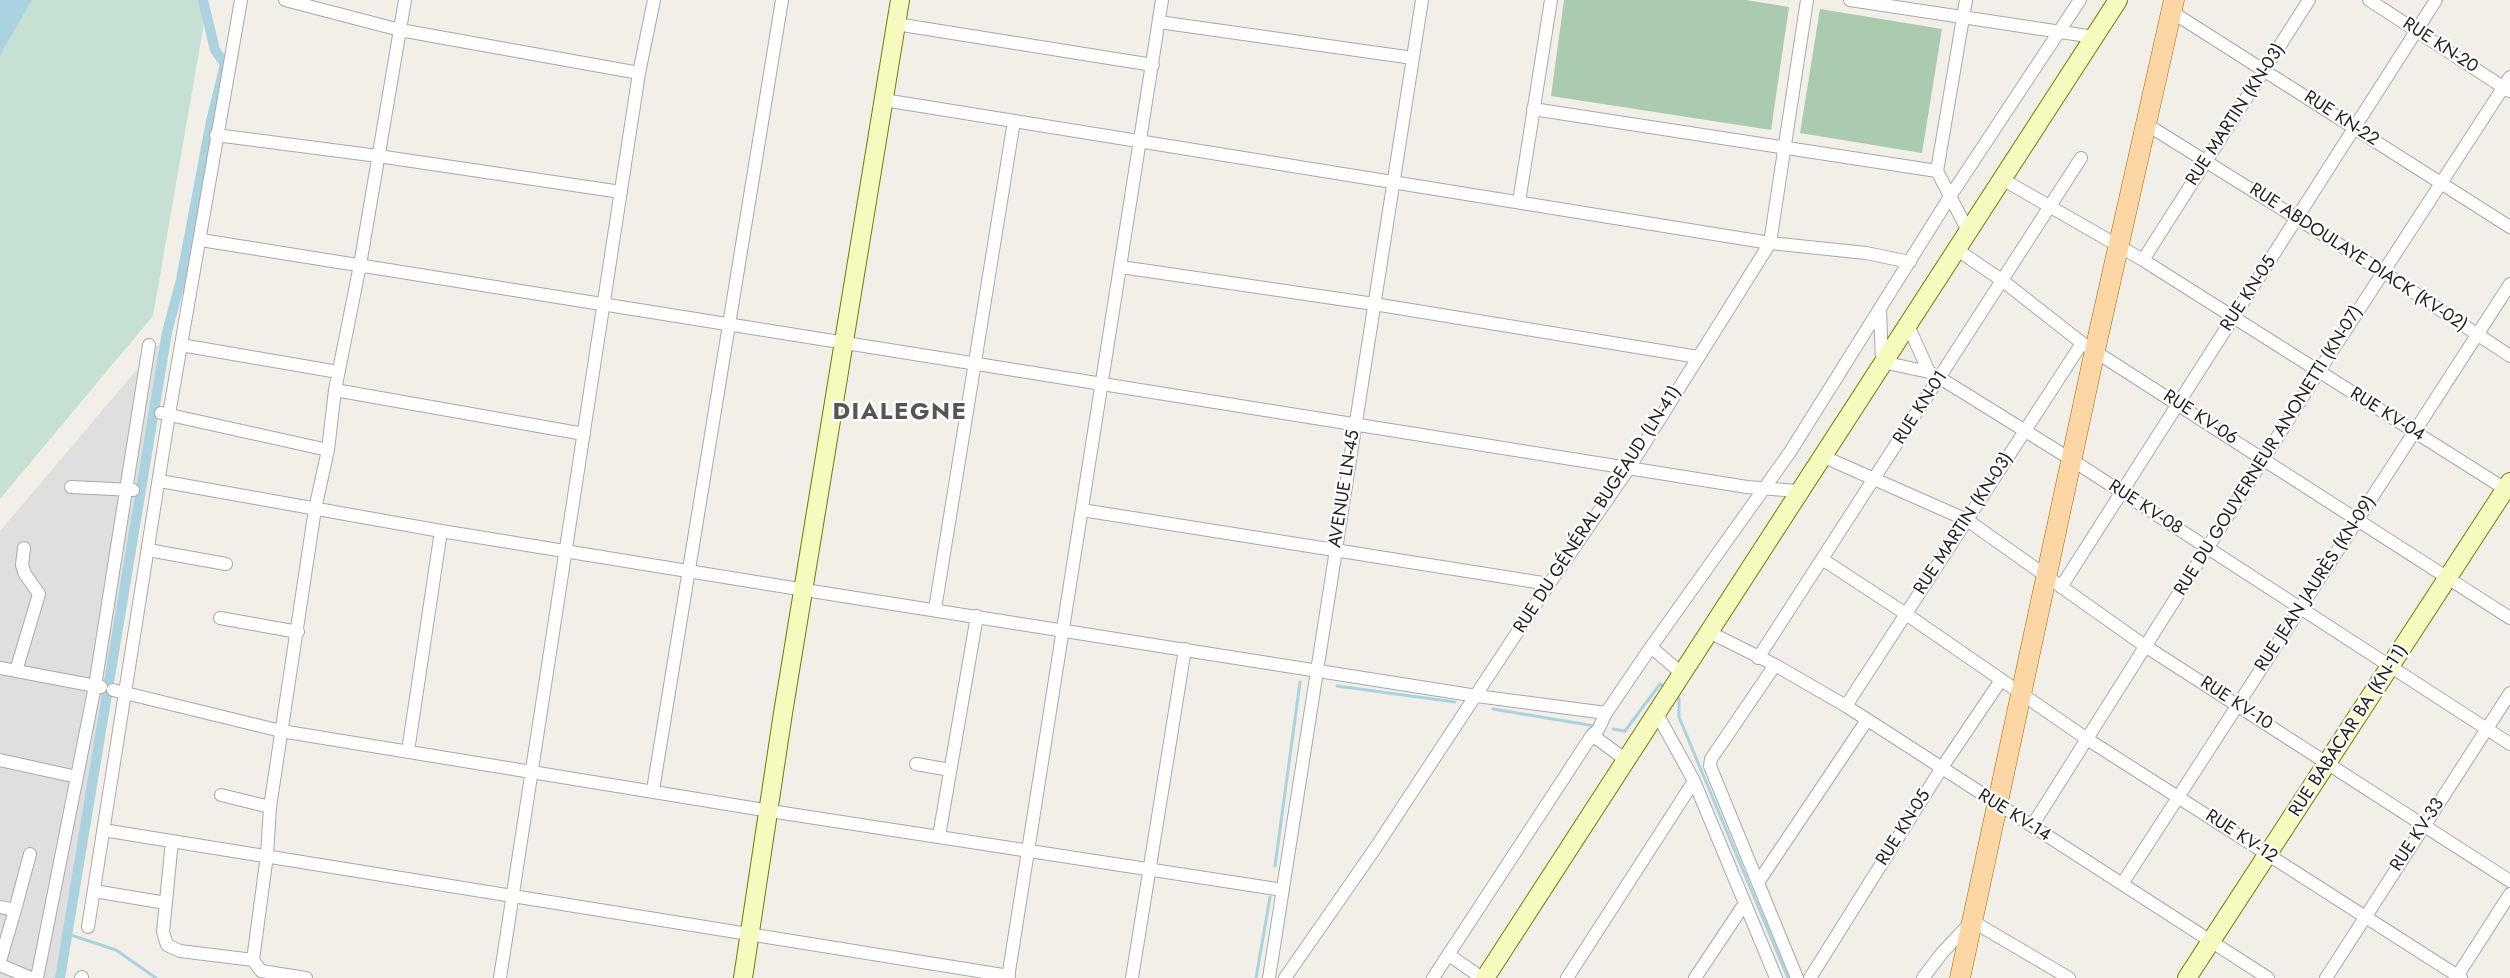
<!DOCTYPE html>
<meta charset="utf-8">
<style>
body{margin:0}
canvas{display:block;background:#f2efe9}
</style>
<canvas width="2510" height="978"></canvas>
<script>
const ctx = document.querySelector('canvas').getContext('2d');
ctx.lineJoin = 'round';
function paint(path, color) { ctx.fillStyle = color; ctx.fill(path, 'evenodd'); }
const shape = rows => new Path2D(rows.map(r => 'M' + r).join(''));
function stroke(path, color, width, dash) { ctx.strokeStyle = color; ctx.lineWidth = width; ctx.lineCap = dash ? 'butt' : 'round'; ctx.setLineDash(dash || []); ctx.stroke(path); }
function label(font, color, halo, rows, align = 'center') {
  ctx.font = font + ' Jost,sans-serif'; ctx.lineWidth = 4.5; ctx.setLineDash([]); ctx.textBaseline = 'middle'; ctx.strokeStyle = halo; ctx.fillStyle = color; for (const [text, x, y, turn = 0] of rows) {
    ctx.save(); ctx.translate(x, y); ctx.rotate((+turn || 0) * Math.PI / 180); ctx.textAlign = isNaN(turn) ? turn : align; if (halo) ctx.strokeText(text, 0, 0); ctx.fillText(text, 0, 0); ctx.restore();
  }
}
paint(shape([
 [173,327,65,978,0,978,0,531]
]), '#e0dfdf');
paint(shape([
 [0,0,208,0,153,316,0,499]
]), '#c6e0d4');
paint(shape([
 [1564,0,1746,0,1789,7,1771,130,1551,96],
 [1820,9,1942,29,1922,153,1800,133]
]), '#aacbaf');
paint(shape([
 [0,0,32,0,0,55]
]), '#aad3df');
stroke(shape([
 [1337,686,1455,702],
 [1674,695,1679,698,1679,717,1788,978],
 [1493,709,1595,726],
 [1613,729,1625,731,1660,684,1664,687],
 [1275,866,1300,682],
 [68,934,116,950,156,978],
 [1256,978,1270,897]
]), '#aad3df', 3);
stroke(shape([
 [60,978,167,332,181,280,211,121,225,64,215,50,203,0]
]), '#aad3df', 10);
const street = shape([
 [285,0,400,30,639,73],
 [1850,0,2094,37],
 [2369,0,2509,91],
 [2172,12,2510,227],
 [1159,22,1413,58],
 [896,24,1153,65],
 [884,100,1770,243,1866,253,1910,262],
 [1533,109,1937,171,1968,231],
 [2146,124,2383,272,2510,356],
 [216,135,378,156,621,192],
 [1937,171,1966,0],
 [2002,179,2143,260,2510,492],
 [1519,202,1551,0],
 [201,240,1747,487,1798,491],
 [1956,249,2003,281,2082,343,2510,618],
 [2143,260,2309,0],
 [1121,267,1374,304,1698,357],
 [1880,309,1882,362,1929,372,1940,378,2072,460,2510,744],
 [1907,323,1929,372],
 [181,345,338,372],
 [335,390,584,434],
 [161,413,328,450],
 [1822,456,1967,520,2145,646,2510,881],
 [160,481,441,531,805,590,1477,696,1606,713],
 [71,487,133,490],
 [1082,510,1549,584],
 [148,550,226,564],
 [1822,559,1906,614,2087,739,2461,978],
 [2061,587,2436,0],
 [935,609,1014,121],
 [220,618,298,632],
 [1707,631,1775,665,1846,706,2268,978],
 [1758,658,2081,158],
 [1775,665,1711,759,1710,766,1797,978],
 [0,668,101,687],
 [16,671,39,594,25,574,22,565,24,548],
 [1681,673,1651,647,1790,452,1951,195,2080,0],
 [113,690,281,731,770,811,1283,890],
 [1846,706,2082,343],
 [1656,712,1694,781,1776,978],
 [408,751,441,531],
 [0,760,77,777],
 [1626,760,1592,735,1598,730,1606,713,1651,647],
 [916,764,950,770],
 [653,790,782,0],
 [221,795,270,807],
 [2032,826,2319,371,2510,77],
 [103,830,1009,976],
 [939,836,977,616],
 [172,841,163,932,167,945,180,951,253,960],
 [1759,881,1867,720],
 [2122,884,2510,284],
 [94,891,166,903],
 [0,907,15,910,30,854],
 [88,927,169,414,241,0],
 [1449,955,1482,978],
 [0,961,15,910],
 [0,965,31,978],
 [37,978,95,686,149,345],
 [81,978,82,977],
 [306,978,261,971,253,960,267,855,270,807,315,509,328,450,335,390,360,265,405,0],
 [500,978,639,73,654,0],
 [1008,978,1162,0],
 [1132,978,1185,649],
 [1269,978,1422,0],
 [1285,978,1374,850,1549,584,1629,468,1770,243,1807,0],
 [1433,978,1592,735],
 [1567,978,1694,781],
 [1695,978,1745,903],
 [1810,978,1941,769,2001,680],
 [1923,978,1942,953,1972,921,2069,978],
 [2326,978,2510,693],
 [2456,978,2510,894]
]);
const secondary = shape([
 [743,978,783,713,900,0],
 [1485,978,2118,0],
 [2187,978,2510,482]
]);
const primary = shape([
 [1960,978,2095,350,2174,0]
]);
stroke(street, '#a9a9a9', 14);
stroke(secondary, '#707d05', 20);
stroke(primary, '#a06b00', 21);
stroke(street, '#fff', 12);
stroke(secondary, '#f7fabf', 18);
stroke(primary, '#fcd6a4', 20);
label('18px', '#222', '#fff', [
 ["RUE KN-20",2440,46,33],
 ["RUE MARTIN (KN-03)",2236,115,-57],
 ["RUE KN-22",2341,119,33],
 ["RUE ABDOULAYE DIACK (KV-02)",2358,258,33],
 ["RUE KN-05",2249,294,-57],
 ["RUE KN-01",1921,408,-57],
 ["RUE KV-04",2387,415,32],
 ["RUE KV-06",2200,418,33],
 ["RUE DU GOUVERNEUR ANONETTI (KN-07)",2269,451,-58],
 ["AVENUE LN-45",1345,489,-81],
 ["RUE KV-08",2145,508,33],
 ["RUE DU GÉNÉRAL BUGEAUD (LN-41)",1598,510,-57],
 ["RUE MARTIN (KN-03)",1964,524,-57],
 ["RUE JEAN JAURÈS (KN-09)",2316,584,-57],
 ["RUE KV-10",2236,704,33],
 ["RUE BABACAR BA (KN-11)",2349,731,-57],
 ["RUE KV-14",2014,816,32],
 ["RUE KN-05",1904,828,-58],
 ["RUE KV-33",2418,835,-57],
 ["RUE KV-12",2241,837,33]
]);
ctx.letterSpacing = '1.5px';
label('bold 24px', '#555', '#fff', [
 ["DIALEGNE",900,413]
]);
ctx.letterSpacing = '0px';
</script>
